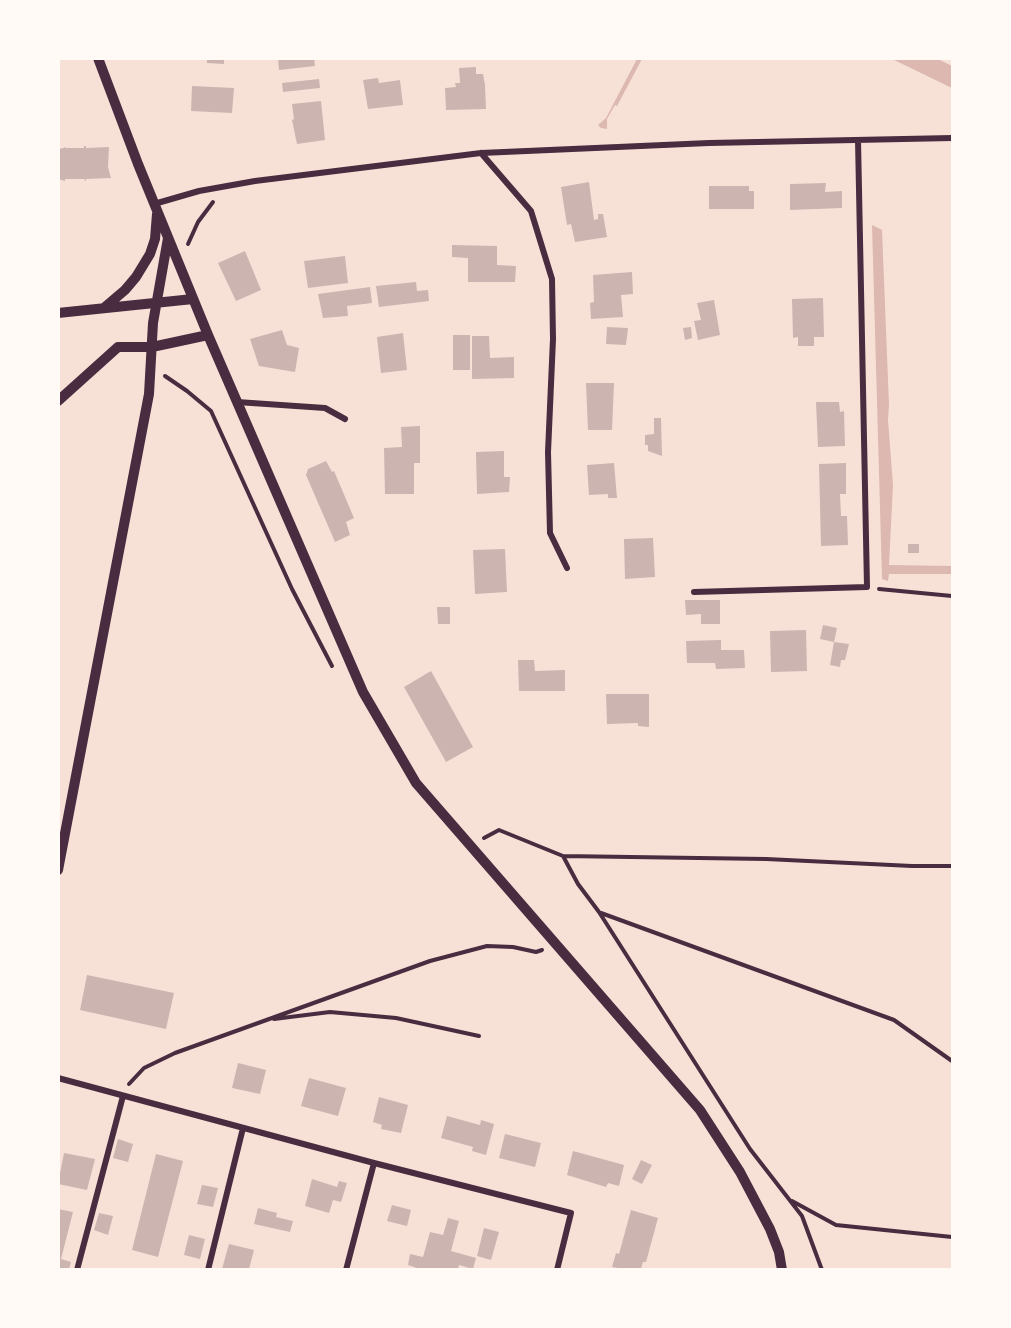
<!DOCTYPE html>
<style>
body{margin:0}
#map{position:relative;width:1011px;height:1328px;overflow:hidden;background:#f7e1d7;font-family:Lora,serif}
canvas{display:block}
.frame{position:absolute;inset:0;border:60px solid #fffaf5;pointer-events:none}
</style>
<div id="map">
<canvas width="1011" height="1328"></canvas>
<div class="frame"></div>
</div>
<script>
const ctx = document.querySelector('canvas').getContext('2d');
ctx.lineJoin = 'round';
function paint(path, color) { ctx.fillStyle = color; ctx.fill(path, 'evenodd'); }
const shape = rows => new Path2D(rows.map(r => 'M' + r).join(''));
function stroke(path, color, width, dash) { ctx.strokeStyle = color; ctx.lineWidth = width; ctx.lineCap = dash ? 'butt' : 'round'; ctx.setLineDash(dash || []); ctx.stroke(path); }
paint(shape([
 [637,59,642,59,617,106,615,105,607,119,607,129,601,128,598,125,606,118],
 [892,59,938,59,952,66,952,88],
 [872,225,882,230,889,405,888,420,893,485,889,565,952,566,952,574,889,574,888,581,882,579]
]), '#dcb8b0');
paint(shape([
 [207,58,224,58,224,64,207,63],
 [278,58,314,58,315,66,279,70],
 [476,67,476,74,483,74,485,85,486,109,446,110,445,88,456,87,455,83,460,83,459,68],
 [378,78,379,83,400,80,403,105,368,109,363,80],
 [319,79,320,88,283,92,282,83],
 [192,86,234,88,232,113,191,111],
 [321,101,325,140,297,144,292,120,294,119,292,104],
 [84,146,86,146,86,148,109,147,108,167,111,178,86,179,86,181,84,179,65,179,65,181,58,179,58,149,64,148,64,147,66,148,84,148],
 [589,182,594,220,598,219,598,214,603,214,607,237,575,242,571,224,567,225,561,187],
 [826,183,825,192,842,191,842,208,790,210,790,184],
 [709,186,749,186,749,191,754,191,754,209,709,209],
 [452,245,497,246,497,265,516,266,515,282,468,282,468,258,452,257],
 [245,251,261,290,236,301,218,263],
 [345,256,348,283,308,288,304,261],
 [632,272,633,294,621,295,623,317,591,319,590,303,594,302,593,275],
 [416,282,417,291,428,290,429,301,379,307,376,286],
 [370,287,372,303,347,306,348,316,323,318,318,294],
 [823,298,824,337,814,337,814,346,798,346,798,337,793,338,792,299],
 [714,300,720,335,698,340,694,321,701,320,697,303],
 [607,327,628,328,626,345,606,344],
 [691,327,692,338,685,340,683,328],
 [282,330,287,345,299,348,295,372,259,366,250,339],
 [403,333,407,370,381,373,377,337],
 [453,335,470,335,470,370,453,370],
 [472,336,489,336,490,358,514,357,514,378,472,379],
 [586,383,614,383,612,430,588,430],
 [816,402,839,402,840,412,844,411,845,446,818,447],
 [654,418,661,418,662,456,648,451,648,445,645,445,645,435,654,434],
 [420,426,420,463,414,463,414,494,385,494,384,448,402,447,401,427],
 [504,451,504,477,510,477,509,492,477,494,476,452],
 [326,461,332,472,334,471,354,518,346,522,350,535,335,542,306,475,308,469],
 [614,463,617,498,608,498,608,494,589,495,587,465],
 [846,463,846,494,840,494,841,516,847,516,848,545,821,546,819,464],
 [653,538,655,577,625,579,624,539],
 [908,544,919,544,919,553,908,553],
 [505,549,507,592,475,594,473,550],
 [685,600,720,600,720,624,701,624,701,614,686,615],
 [437,607,450,607,450,624,438,624],
 [823,625,837,628,834,642,820,639],
 [806,630,807,671,771,672,770,631],
 [721,640,721,650,744,650,745,668,716,669,715,663,687,663,686,641],
 [834,642,849,644,845,660,841,660,840,667,830,665],
 [518,660,534,660,535,671,565,670,565,691,519,691],
 [431,671,473,747,446,762,404,687],
 [606,694,649,694,649,727,638,726,638,723,607,724],
 [87,975,174,993,166,1029,80,1010],
 [238,1063,266,1070,260,1094,232,1088],
 [309,1078,346,1088,338,1116,301,1106],
 [379,1097,408,1105,401,1133,381,1129,382,1125,373,1122],
 [447,1116,480,1125,481,1120,494,1124,486,1155,472,1151,473,1147,441,1138],
 [505,1134,541,1143,535,1167,499,1158],
 [118,1139,133,1144,128,1162,113,1158],
 [573,1151,624,1165,619,1186,608,1183,606,1187,567,1175],
 [64,1153,95,1159,87,1190,58,1184],
 [156,1154,183,1161,158,1257,132,1250],
 [641,1160,652,1165,642,1184,632,1179],
 [312,1179,337,1187,339,1181,347,1183,341,1202,333,1200,329,1213,305,1206],
 [202,1185,218,1188,213,1207,197,1204],
 [392,1205,411,1210,407,1226,387,1221],
 [258,1208,277,1213,276,1217,293,1221,290,1232,254,1224],
 [58,1209,73,1212,61,1259,71,1262,69,1269,58,1269],
 [631,1210,658,1218,646,1262,643,1262,641,1269,624,1269,612,1267,616,1253,619,1254],
 [99,1213,113,1216,108,1235,94,1230],
 [448,1218,459,1221,451,1251,476,1258,473,1269,459,1265,458,1269,420,1269,408,1265,410,1254,423,1257,430,1232,443,1235],
 [484,1228,499,1232,491,1260,477,1256],
 [189,1235,205,1239,200,1259,184,1255],
 [229,1244,254,1250,249,1269,222,1269]
]), '#ccb4b1');
stroke(shape([
 [188,244,198,222,213,202],
 [165,376,187,391,211,411,292,589,332,666],
 [879,589,952,596],
 [484,838,499,830,563,856,578,884,599,912,750,1149,802,1216,822,1270],
 [563,856,766,859,912,866,952,866],
 [601,913,894,1020,952,1061],
 [274,1019,330,1012,396,1018,479,1036],
 [129,1084,144,1068,175,1053,430,961,487,946,513,947,536,952,542,950],
 [792,1201,836,1225,952,1237]
]), '#4a2c40', 4);
stroke(shape([
 [481,153,531,211,552,279,553,339,548,452,550,533,567,568],
 [154,204,199,191,255,181,481,153,709,143,952,138],
 [237,402,325,408,345,419],
 [694,592,867,587,858,140],
 [58,1078,374,1163,571,1213,557,1270],
 [77,1270,123,1096],
 [208,1270,243,1128],
 [346,1270,374,1163]
]), '#4a2c40', 6);
stroke(shape([
 [98,58,138,164,208,335,363,692,416,783,700,1110,740,1172,770,1229,779,1252,782,1270],
 [105,307,125,290,136,277,150,254,155,239,157,214],
 [58,313,193,299],
 [58,401,118,347,152,347,208,335],
 [58,870,149,394,153,323,168,238]
]), '#4a2c40', 10);
</script>
